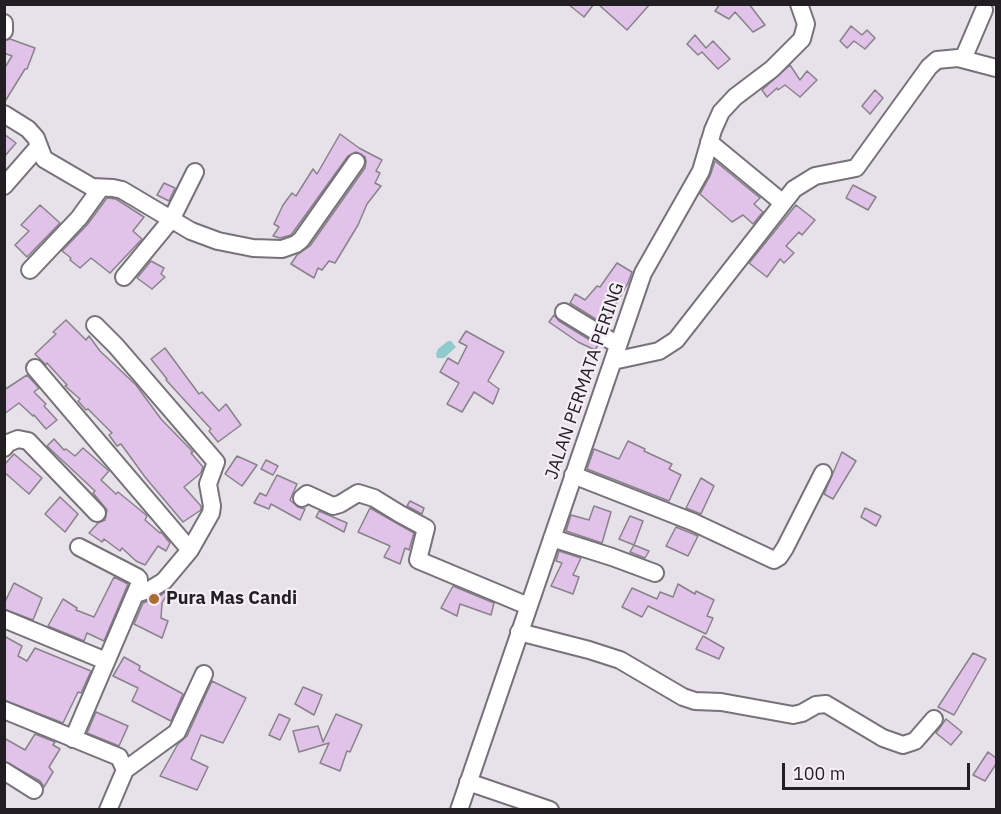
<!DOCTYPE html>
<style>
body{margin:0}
#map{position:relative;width:1001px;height:814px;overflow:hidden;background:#e7e1e9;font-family:"IBM Plex Sans",sans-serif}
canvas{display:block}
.frame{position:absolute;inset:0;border:6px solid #211f22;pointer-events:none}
.scale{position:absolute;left:782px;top:763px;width:188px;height:27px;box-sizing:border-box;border:3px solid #211f22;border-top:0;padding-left:8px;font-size:18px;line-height:21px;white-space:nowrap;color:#211f22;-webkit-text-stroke:4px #f5eef6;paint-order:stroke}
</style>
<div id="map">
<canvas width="1001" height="814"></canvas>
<div class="frame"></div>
<div class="scale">100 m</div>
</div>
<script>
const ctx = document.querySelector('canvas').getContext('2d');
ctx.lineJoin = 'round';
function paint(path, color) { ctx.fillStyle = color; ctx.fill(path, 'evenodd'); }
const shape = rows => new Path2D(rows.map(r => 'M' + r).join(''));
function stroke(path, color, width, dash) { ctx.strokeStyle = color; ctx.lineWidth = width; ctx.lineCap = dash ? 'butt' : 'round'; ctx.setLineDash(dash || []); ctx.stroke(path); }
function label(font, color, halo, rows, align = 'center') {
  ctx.font = font + ' "IBM Plex Sans",sans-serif'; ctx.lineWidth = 4.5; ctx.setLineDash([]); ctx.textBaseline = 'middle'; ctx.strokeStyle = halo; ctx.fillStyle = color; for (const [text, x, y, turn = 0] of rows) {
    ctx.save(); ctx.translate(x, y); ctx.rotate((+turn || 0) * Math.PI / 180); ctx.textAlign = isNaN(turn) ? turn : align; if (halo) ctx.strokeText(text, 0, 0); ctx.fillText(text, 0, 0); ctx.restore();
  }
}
paint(shape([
 [448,341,451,341,456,347,444,358,437,358,436,354,438,349]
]), '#8ecbcc');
const building = shape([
 [568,4,594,4,584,17,568,4],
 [598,4,650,4,627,30,598,4],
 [720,4,749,4,765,25,753,32,735,12,729,19,715,11,720,4],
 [851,26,862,35,867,30,875,38,865,49,854,41,847,48,840,41,851,26],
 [695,35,706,48,713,41,730,59,718,69,702,52,698,55,687,44,695,35],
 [10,39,35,48,27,69,25,69,4,103,4,69,12,56,4,53,4,41,10,39],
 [790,65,800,80,807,71,817,80,800,97,785,85,778,90,777,88,767,97,762,90,790,65],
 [875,90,883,98,870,114,862,106,875,90],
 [4,134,16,143,4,157,4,134],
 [340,134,359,148,382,160,376,171,380,173,375,183,381,186,367,204,358,225,335,263,329,261,322,270,318,268,314,278,291,264,297,255,310,246,365,168,366,162,365,157,356,152,348,156,291,235,280,238,273,236,279,227,274,224,283,205,292,193,296,196,313,169,317,174,340,134],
 [715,161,760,198,754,204,763,212,753,224,743,215,732,222,700,194,710,176,715,161],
 [164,183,175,188,169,201,157,195,164,183],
 [853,185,876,197,868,210,846,198,853,185],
 [107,198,116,199,144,217,133,231,142,239,110,273,91,258,80,268,70,260,71,258,62,251,87,225,107,198],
 [40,205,60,223,27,257,15,245,29,231,21,225,40,205],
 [796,205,815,220,802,235,799,232,786,246,794,253,784,263,780,259,767,277,749,263,796,205],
 [151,261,164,268,161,274,165,277,152,289,137,278,151,261],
 [617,263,632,272,628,283,610,314,606,312,602,323,570,303,575,294,585,300,597,286,600,287,617,263],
 [554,315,559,321,598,345,595,350,578,342,549,322,554,315],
 [66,320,86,340,89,336,100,351,136,385,161,419,193,452,191,453,203,467,201,473,184,487,201,506,201,510,183,522,145,477,121,444,117,446,109,435,112,433,88,409,86,410,78,401,80,399,65,386,67,385,47,363,46,365,35,354,56,334,53,332,66,320],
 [466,331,504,352,488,381,499,389,493,404,474,392,462,412,447,404,459,383,440,372,448,358,458,364,467,346,459,342,466,331],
 [165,348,199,394,202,392,219,411,226,404,241,425,218,442,209,431,211,429,166,380,167,379,151,359,165,348],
 [27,375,39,388,34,392,46,404,44,406,57,420,46,429,34,415,33,416,19,403,4,414,4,390,27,375],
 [54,439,64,450,66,449,75,456,83,448,109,471,101,480,116,494,118,492,145,514,147,516,145,520,160,533,161,532,170,543,166,551,158,546,145,565,136,561,122,548,120,551,104,539,102,542,89,533,98,523,105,520,107,510,93,493,95,491,47,446,54,439],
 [628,441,645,449,644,451,672,464,669,469,681,475,669,501,587,469,594,449,619,459,628,441],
 [842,452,856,461,833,499,824,494,842,452],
 [14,454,42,478,29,494,4,472,4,465,14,454],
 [237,456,257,465,242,486,225,474,237,456],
 [266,460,278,466,273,475,261,469,266,460],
 [277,475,297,484,290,500,298,507,305,509,300,520,271,504,269,509,254,503,260,493,266,496,277,475],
 [701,478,714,486,701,514,686,508,701,478],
 [60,497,78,514,65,532,45,514,60,497],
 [410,501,424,508,422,514,407,506,410,501],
 [594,506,611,512,602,543,566,531,571,515,589,520,594,506],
 [370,508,414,533,409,550,405,548,400,564,384,557,390,546,358,532,370,508],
 [865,508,881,516,876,526,861,517,865,508],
 [319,511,347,523,344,532,316,517,319,511],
 [630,516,643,521,634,545,619,539,630,516],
 [676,527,698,536,688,556,666,546,676,527],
 [634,545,649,551,645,558,630,552,634,545],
 [559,551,581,558,573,575,579,577,573,594,551,586,562,563,556,561,559,551],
 [114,577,128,584,104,641,87,633,84,641,48,626,63,599,77,608,76,610,94,617,114,577],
 [14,583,42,598,33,620,4,609,4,604,14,583],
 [678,584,695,594,696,591,714,600,707,616,713,618,706,634,648,606,642,617,622,607,632,588,657,599,660,592,673,597,678,584],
 [453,586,494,603,491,615,460,604,457,616,441,608,453,586],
 [170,589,162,603,161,618,168,621,162,638,134,624,143,603,156,598,170,589],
 [4,636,22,646,18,656,27,661,35,648,91,671,81,693,78,692,63,723,4,700,4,636],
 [703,636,724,648,719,659,696,649,703,636],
 [973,653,986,659,954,715,938,707,973,653],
 [124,657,140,666,139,670,183,694,171,721,132,701,138,688,113,676,124,657],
 [212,681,246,698,223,743,201,735,191,759,208,767,197,790,160,776,178,744,187,736,212,681],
 [303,687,322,695,314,715,295,704,303,687],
 [96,712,128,726,119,746,87,733,96,712],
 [279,714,290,719,280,740,269,735,279,714],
 [336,714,362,725,350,752,347,751,340,771,320,763,329,743,299,752,293,731,318,726,323,742,336,714],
 [946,719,962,732,951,745,936,733,946,719],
 [35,734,55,742,53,745,60,749,49,767,53,772,44,787,40,781,4,761,4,738,25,750,35,734],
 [988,752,996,758,996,764,985,781,973,775,988,752]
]);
paint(building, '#e1c2e9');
stroke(building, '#88828a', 1.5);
const minor = shape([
 [4,23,4,31],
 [963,59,984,10],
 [4,114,28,129,36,138,44,159,92,187,113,188,122,190,191,231,218,241,253,248,282,249,296,244,301,240,356,162],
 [709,142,783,203],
 [4,186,39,146],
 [30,270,79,218,100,189],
 [124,277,171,220,195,172],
 [564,312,618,345],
 [95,325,116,346,216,462,208,484,212,506,211,513,190,550,164,581,151,589,136,594],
 [613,361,659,351,676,340,794,189,815,176,856,168,929,67,937,60,958,58,996,68],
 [35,368,190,550],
 [4,448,8,443,18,439,28,441,97,513],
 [573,475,693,522,774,560,779,557,785,548,823,473],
 [302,498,307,494,333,506,340,504,358,493,374,498,400,514,426,528,418,560,528,606],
 [552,538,612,557,655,573],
 [4,619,106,661],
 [519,632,589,650,620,660,683,697,695,701,721,702,793,715,802,713,816,705,826,704,883,738,903,745,915,741,934,719],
 [4,710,119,757,125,770],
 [73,739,139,585,139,579,137,577,79,547],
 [4,771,34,790],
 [468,782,550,810],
 [108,810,125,770,177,732,204,674],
 [459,810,643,273,701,171,713,130,721,112,735,97,772,69,802,39,806,24,799,4]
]);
stroke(minor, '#777279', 20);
stroke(minor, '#fff', 16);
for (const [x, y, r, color] of [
 [154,599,6,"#ab6e32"]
]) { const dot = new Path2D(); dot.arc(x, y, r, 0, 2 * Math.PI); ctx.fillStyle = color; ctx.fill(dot); stroke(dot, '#f5eef6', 2); }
label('18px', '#211f22', '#f5eef6', [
 ["JALAN PERMATA PERING",585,381,-71]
]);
label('bold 18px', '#211f22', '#f5eef6', [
 ["Pura Mas Candi",166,599]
], 'left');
</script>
